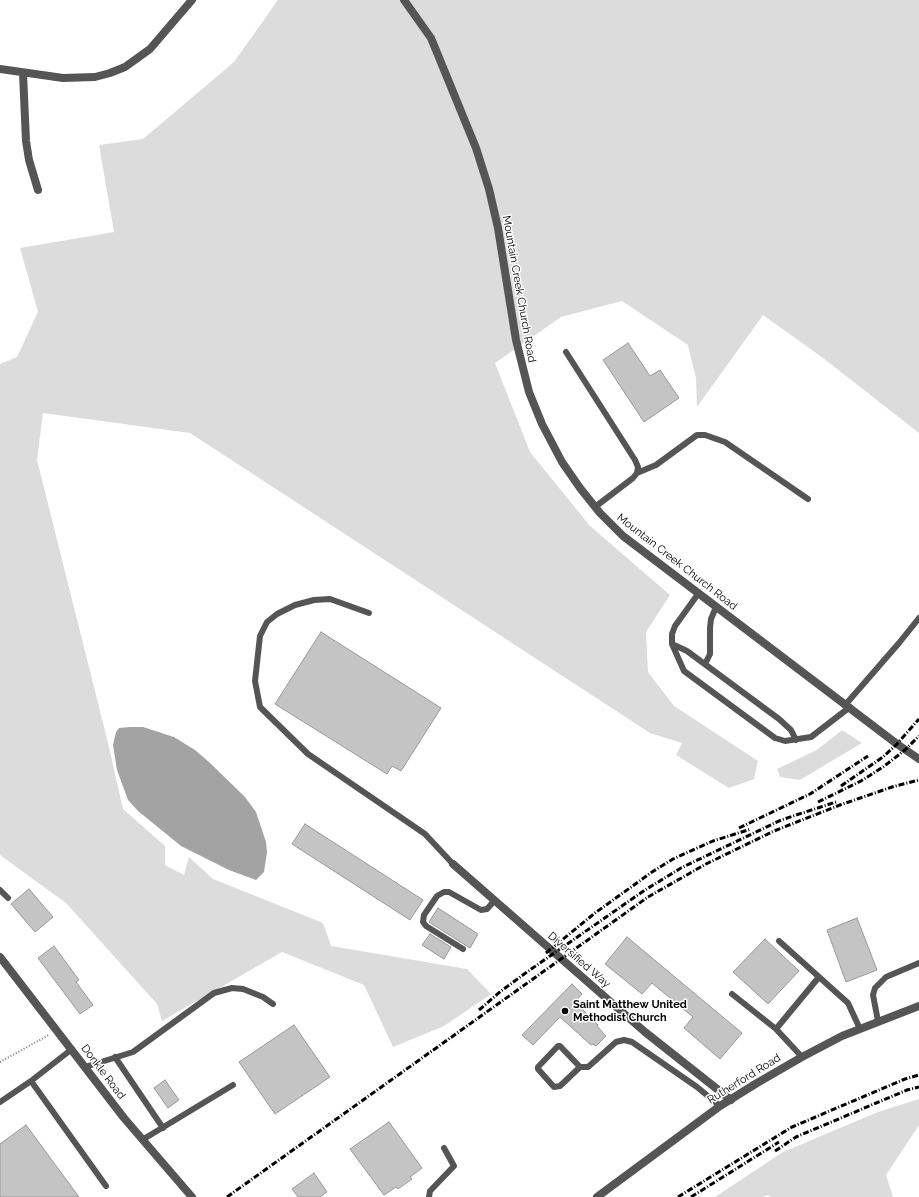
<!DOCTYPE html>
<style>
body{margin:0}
canvas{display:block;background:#fff}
</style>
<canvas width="919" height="1197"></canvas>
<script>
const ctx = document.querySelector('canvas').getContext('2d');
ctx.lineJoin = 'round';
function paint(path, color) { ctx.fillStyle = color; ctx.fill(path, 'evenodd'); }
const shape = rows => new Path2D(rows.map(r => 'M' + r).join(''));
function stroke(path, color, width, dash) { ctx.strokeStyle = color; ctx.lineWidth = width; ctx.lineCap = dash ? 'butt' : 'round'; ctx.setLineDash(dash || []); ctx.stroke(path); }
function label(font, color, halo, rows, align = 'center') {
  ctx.font = font + ' Raleway,sans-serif'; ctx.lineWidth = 3; ctx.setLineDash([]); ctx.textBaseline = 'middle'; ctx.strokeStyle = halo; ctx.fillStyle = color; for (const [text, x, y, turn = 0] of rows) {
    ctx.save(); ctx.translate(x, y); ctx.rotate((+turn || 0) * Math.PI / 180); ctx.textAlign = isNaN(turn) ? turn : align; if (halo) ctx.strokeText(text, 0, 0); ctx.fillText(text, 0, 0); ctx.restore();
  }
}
paint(shape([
 [278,0,919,0,919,433,823,358,763,315,697,407,696,378,688,345,622,301,561,317,495,363,530,452,590,526,670,595,646,632,648,672,674,706,758,761,754,779,729,788,676,755,682,743,650,733,190,433,43,413,37,460,108,743,123,809,165,846,165,865,184,875,189,857,213,879,323,923,331,946,467,969,491,994,444,1026,393,1047,364,985,282,952,162,1021,157,1004,66,903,0,855,0,364,17,357,38,312,20,248,114,232,99,145,143,139,234,62],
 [842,730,862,743,800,780,780,777,777,769,817,750],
 [919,1099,919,1125,886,1175,893,1197,771,1197,768,1195,763,1197,715,1197,783,1152,878,1112]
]), '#dcdcdc');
paint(shape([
 [130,727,143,727,174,737,195,750,209,762,245,797,256,812,266,842,267,852,264,872,256,880,229,870,181,846,138,811,128,800,117,770,113,745,116,732,119,728]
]), '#a3a3a3');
const building = shape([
 [628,343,650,376,660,370,679,398,644,422,603,360,628,343],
 [321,632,441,708,401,771,392,766,387,774,275,704,321,632],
 [305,824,423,900,410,920,292,844,305,824],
 [29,889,53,917,35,932,11,904,29,889],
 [438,908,478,934,470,948,429,922,438,908],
 [857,918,877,970,846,982,827,930,857,918],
 [430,934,451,947,444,959,422,945,430,934],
 [627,937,742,1033,720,1059,684,1028,693,1017,652,983,642,994,605,964,627,937],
 [765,939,799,971,768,1004,733,972,765,939],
 [54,946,79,980,76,982,93,1005,80,1014,38,958,54,946],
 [572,984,582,994,575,1002,598,1025,597,1026,606,1036,596,1046,593,1044,591,1045,560,1017,533,1045,522,1035,572,984],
 [294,1025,330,1077,275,1114,239,1062,294,1025],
 [165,1080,179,1100,168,1108,154,1088,165,1080],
 [389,1122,422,1168,410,1177,412,1179,398,1189,396,1187,384,1195,350,1149,389,1122],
 [26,1125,79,1197,0,1197,0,1144,26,1125],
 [314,1173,327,1192,320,1197,298,1197,292,1189,314,1173]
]);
paint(building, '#c4c4c4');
stroke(building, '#999', 1);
stroke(shape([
 [0,1062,49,1035]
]), '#777', 2, [1, 2]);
stroke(shape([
 [566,352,635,460,638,467,637,473,633,478,595,507],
 [637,473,656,465,697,435,705,435,725,442,808,499],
 [698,594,675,626,672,634,672,644,684,671,775,738,785,741,811,737,850,707],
 [369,613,330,599,314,600,295,605,277,614,267,622,260,636,255,681,260,707,308,754,425,834,453,864],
 [672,644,687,651,779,719,791,730,796,740],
 [705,664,710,654,710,628,711,619,716,607],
 [846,704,899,643,919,618],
 [0,890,8,898],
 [779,941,848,1003,860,1029],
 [463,949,426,926,423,922,424,915,437,896,444,892,449,892,481,910,487,909,494,901],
 [732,994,776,1029,802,1057],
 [878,1021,873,995,875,988,886,977,919,963],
 [776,1029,819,977],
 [72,1049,31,1081,106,1186],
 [115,1057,163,1128],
 [85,1067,133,1052,214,993,232,988,243,989,263,997,273,1004],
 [580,1067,560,1046,558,1046,538,1067,538,1069,554,1087,560,1086,580,1067,588,1067,616,1042,624,1040,632,1042,697,1087,720,1106],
 [0,1102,31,1081],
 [142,1140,233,1085],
 [429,1197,430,1191,454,1166,444,1148]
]), '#555', 6);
stroke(shape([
 [404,0,431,38,476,148,489,189,498,228,516,340,529,392,542,424,562,462,580,488,600,513,623,536,897,744,919,759],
 [0,69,63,78,95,77,110,73,125,67,150,49,192,0],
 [23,73,26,141,29,160,38,190],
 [453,864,645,1032,731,1100],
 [0,957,124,1118,192,1197]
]), '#555', 8);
stroke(shape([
 [597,1197,720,1106,757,1083,802,1057,842,1036,919,1006]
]), '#555', 8);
stroke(shape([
 [841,786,883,757,897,744,919,719],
 [818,802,861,781,883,767,905,750,919,736],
 [739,828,810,794,868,756],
 [546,953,595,913,652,872,673,859,713,841,751,829],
 [479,1010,501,991,527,972,645,890,681,868,781,820,836,802],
 [775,1151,796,1137,907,1090,919,1087],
 [227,1197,648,897,706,864,774,831,840,805,892,787,919,780],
 [678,1197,792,1127,905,1079,919,1075],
 [691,1197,779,1142]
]), '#000', 3, [6, 2, 1, 2]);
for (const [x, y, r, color] of [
 [565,1011,4,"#000"]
]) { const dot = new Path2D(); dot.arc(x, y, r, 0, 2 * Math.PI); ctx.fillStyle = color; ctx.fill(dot); stroke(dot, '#fff', 1.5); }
label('11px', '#000', '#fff', [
 ["Mountain Creek Church Road",519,289,80],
 ["Mountain Creek Church Road",677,562,38],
 ["Diversified Way",579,960,41],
 ["Donkle Road",103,1072,53],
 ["Rutherford Road",744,1079,-32]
]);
label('bold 11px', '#000', '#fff', [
 ["Saint Matthew United",573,1005],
 ["Methodist Church",573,1018]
], 'left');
</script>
